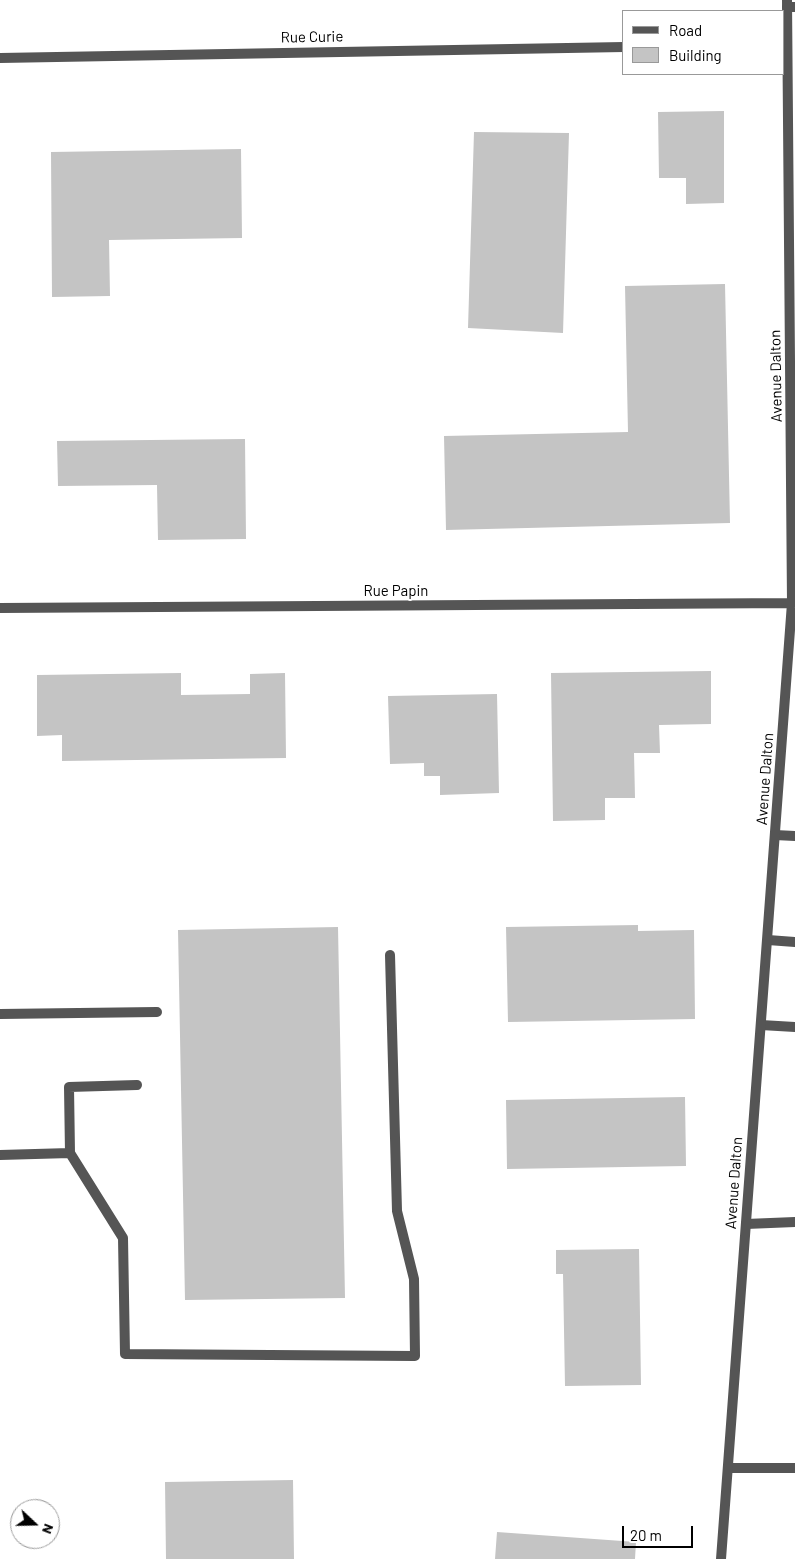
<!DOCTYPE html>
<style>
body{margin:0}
#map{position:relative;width:795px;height:1559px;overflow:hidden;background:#fff;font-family:Barlow,sans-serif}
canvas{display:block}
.legend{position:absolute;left:622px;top:10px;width:162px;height:65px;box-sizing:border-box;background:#fff;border:1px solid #999;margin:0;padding:6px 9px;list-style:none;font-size:15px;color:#000}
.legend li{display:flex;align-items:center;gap:10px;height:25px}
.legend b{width:25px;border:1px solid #999}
.north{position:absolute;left:10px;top:1499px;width:50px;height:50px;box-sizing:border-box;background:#fff;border:1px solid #999;border-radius:50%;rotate:111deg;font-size:14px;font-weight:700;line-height:20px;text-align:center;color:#000}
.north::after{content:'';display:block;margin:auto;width:18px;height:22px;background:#000;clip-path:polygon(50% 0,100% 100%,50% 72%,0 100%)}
.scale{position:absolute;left:622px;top:1526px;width:71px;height:22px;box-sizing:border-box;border:2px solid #000;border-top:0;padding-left:6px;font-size:15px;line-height:18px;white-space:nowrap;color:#000;-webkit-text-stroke:4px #fff;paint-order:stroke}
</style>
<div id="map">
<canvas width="795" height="1559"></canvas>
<ul class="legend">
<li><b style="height:6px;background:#555"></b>Road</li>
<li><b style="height:14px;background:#c4c4c4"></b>Building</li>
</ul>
<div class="north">N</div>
<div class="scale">20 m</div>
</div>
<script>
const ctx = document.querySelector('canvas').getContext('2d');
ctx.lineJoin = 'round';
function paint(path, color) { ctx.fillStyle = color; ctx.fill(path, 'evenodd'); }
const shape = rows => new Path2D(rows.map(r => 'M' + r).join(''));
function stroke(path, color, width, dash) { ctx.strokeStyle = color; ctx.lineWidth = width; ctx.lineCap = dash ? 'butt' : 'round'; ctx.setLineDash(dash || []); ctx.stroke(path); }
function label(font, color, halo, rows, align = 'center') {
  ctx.font = font + ' Barlow,sans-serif'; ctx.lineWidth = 4; ctx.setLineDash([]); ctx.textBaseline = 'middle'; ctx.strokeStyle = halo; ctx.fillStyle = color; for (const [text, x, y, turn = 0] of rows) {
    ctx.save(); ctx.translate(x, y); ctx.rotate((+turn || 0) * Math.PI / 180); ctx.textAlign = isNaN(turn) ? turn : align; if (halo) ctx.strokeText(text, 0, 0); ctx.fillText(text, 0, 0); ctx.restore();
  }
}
paint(shape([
 [724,111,724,203,686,204,686,178,659,178,658,112],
 [474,132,569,133,563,333,468,328],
 [241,149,242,238,109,240,110,296,52,297,51,152],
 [725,284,730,523,446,530,444,436,628,432,625,286],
 [245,439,246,539,158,540,157,485,58,486,57,441],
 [711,671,711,724,659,725,660,753,634,753,635,798,605,798,605,820,553,821,551,673],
 [181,673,181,695,250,694,250,674,285,673,286,758,62,761,62,735,37,736,37,675],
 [497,694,499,793,440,795,440,776,424,776,424,763,390,764,388,696],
 [638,925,638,931,694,930,695,1019,508,1022,506,927],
 [338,927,345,1298,185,1300,178,930],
 [685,1097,686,1166,507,1169,506,1100],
 [639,1249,641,1385,565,1386,563,1274,556,1274,556,1250],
 [293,1480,294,1559,166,1559,165,1482],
 [497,1532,636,1542,635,1559,495,1559]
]), '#c4c4c4');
stroke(shape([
 [787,7,795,7],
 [775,835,795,836],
 [768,940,795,942],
 [0,1014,157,1012],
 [761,1025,795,1027],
 [70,1153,69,1087,137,1085],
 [0,1155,70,1153,123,1238,125,1354,415,1356,414,1279,397,1211,390,955],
 [746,1224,795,1222],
 [728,1468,795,1468]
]), '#555', 10);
stroke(shape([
 [0,58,624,47],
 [0,608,792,603],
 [721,1559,792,603,787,0]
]), '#555', 10);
label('15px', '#000', '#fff', [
 ["Rue Curie",312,37,-1],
 ["Avenue Dalton",776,376,-91],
 ["Rue Papin",396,591],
 ["Avenue Dalton",765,779,-86],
 ["Avenue Dalton",734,1183,-86]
]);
</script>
